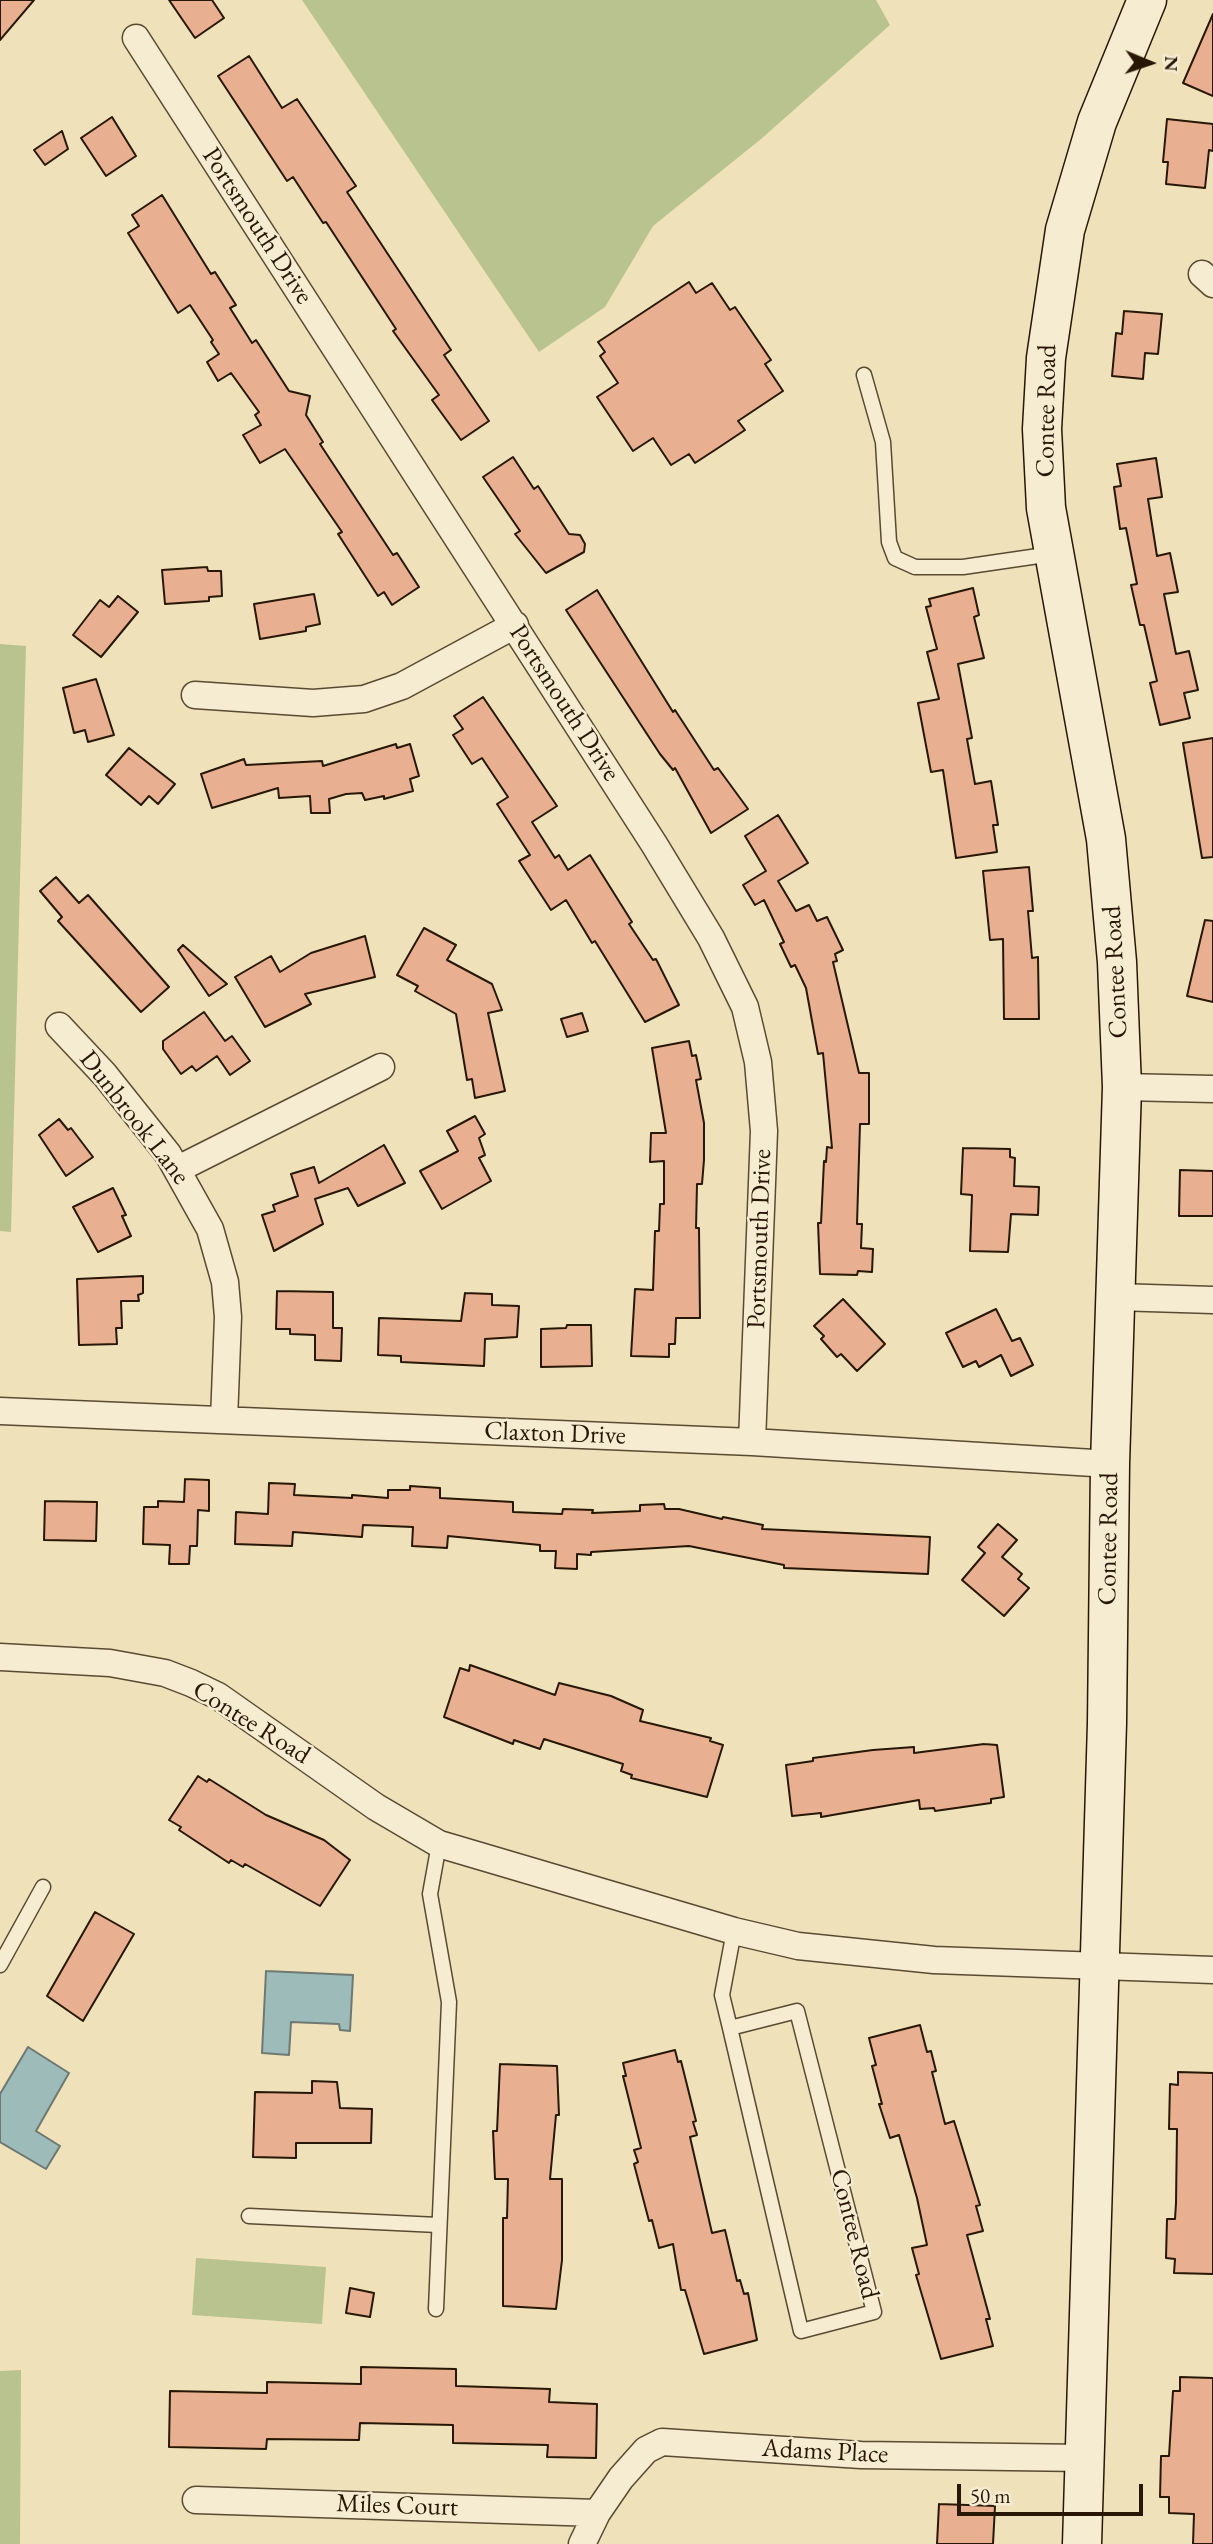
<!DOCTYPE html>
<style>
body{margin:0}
#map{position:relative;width:1213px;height:2544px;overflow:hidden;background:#efe1ba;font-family:"EB Garamond",serif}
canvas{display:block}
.north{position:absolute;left:1115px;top:28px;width:70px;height:70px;-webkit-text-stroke:5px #f5ecd2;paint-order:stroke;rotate:92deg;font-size:19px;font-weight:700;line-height:28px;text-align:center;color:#271704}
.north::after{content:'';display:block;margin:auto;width:24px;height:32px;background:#271704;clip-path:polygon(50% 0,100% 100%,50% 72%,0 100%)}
.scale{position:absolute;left:957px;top:2484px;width:186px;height:32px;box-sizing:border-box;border:4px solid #271704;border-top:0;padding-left:9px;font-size:21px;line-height:24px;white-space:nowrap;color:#271704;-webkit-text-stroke:5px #f5ecd2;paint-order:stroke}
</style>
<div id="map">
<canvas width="1213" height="2544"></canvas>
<div class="north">N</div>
<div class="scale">50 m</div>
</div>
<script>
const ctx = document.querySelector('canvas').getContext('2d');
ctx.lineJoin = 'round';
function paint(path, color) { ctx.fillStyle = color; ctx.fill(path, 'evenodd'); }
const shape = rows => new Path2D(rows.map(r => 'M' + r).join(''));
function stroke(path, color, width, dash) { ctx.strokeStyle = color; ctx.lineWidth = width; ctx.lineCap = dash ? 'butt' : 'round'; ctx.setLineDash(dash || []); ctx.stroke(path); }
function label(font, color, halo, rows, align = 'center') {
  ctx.font = font + ' "EB Garamond",serif'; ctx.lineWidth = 5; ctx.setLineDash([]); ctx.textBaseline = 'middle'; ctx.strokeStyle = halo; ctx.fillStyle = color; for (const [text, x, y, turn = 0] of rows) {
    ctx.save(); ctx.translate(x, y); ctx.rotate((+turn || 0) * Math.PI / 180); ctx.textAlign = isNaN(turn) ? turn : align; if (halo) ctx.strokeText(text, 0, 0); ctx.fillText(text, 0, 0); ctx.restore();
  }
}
paint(shape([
 [302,0,876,0,890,25,761,139,653,226,605,307,539,352],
 [0,644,26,646,11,1232,0,1231],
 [196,2258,326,2267,322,2324,192,2315],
 [21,2370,20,2544,0,2544,0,2371]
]), '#b9c390');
const water = shape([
 [266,1971,353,1975,350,2031,340,2030,339,2024,291,2022,289,2055,262,2053,266,1971],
 [28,2047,69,2073,36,2131,60,2146,46,2169,0,2142,0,2094,28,2047]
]);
paint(water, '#9dbbb9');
stroke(water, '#6e7971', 2);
const building = shape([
 [0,0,34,0,0,40,0,0],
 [169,0,212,0,224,18,195,38,169,0],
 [1213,14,1213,96,1183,83,1213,14],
 [249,56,282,108,297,99,356,186,347,192,451,350,444,355,489,421,461,440,432,400,439,395,393,331,396,329,326,222,323,223,293,177,287,181,218,76,249,56],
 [112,117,136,156,106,176,81,138,112,117],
 [1167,119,1213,124,1213,151,1209,150,1205,188,1166,184,1168,162,1163,162,1167,119],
 [62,131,68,149,45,165,34,150,62,131],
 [162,195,211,274,215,272,236,305,230,308,252,343,256,340,289,391,310,396,306,415,323,442,320,444,393,555,397,553,419,587,392,605,384,592,378,596,338,534,342,532,285,449,260,463,243,435,261,425,255,415,259,412,231,373,218,381,207,362,219,354,211,342,213,340,190,305,178,313,128,233,139,226,132,215,162,195],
 [689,282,696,293,712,283,730,310,735,307,771,360,765,364,783,391,738,421,745,430,718,448,695,463,689,454,671,465,653,438,633,451,597,397,618,383,600,356,605,352,598,342,689,282],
 [1124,311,1162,314,1158,354,1145,353,1143,379,1112,376,1116,333,1122,334,1124,311],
 [513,457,534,489,538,486,569,534,580,535,585,544,584,552,546,573,515,534,520,531,483,477,513,457],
 [1156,458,1162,497,1148,499,1157,556,1170,553,1178,592,1164,594,1176,654,1189,651,1198,690,1184,693,1190,718,1160,725,1150,683,1157,681,1144,625,1140,625,1131,585,1137,584,1126,528,1120,529,1114,487,1121,486,1117,464,1156,458],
 [207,567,208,571,221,571,222,596,209,597,209,601,165,604,162,570,207,567],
 [973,588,979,615,974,617,984,658,958,664,972,738,967,739,975,784,991,781,998,825,993,825,997,852,956,858,943,770,931,772,918,703,939,699,927,652,937,649,926,607,931,606,929,599,973,588],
 [597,590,673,712,675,710,714,770,718,768,748,809,711,833,675,768,673,770,660,754,566,610,597,590],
 [314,594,320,624,306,627,306,631,260,639,254,604,314,594],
 [118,596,138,612,101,657,73,635,100,600,109,607,118,596],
 [96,679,114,735,88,742,85,730,74,733,63,688,96,679],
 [483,697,557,806,532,822,555,858,559,855,568,870,590,855,632,922,629,924,653,960,656,959,679,1005,645,1022,595,941,592,943,566,900,551,910,519,861,530,855,497,804,508,797,482,758,472,764,453,735,463,729,454,716,483,697],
 [1213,738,1213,857,1202,858,1183,743,1213,738],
 [396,744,397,748,410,744,419,776,410,779,413,791,384,799,384,796,365,800,362,793,346,794,329,799,330,813,311,813,310,796,279,798,278,788,212,808,201,774,244,759,246,765,322,761,323,766,396,744],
 [129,748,175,784,158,804,149,796,141,805,106,775,129,748],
 [778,815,808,863,778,881,796,911,809,905,817,921,827,917,843,950,835,954,837,961,833,962,859,1073,869,1073,869,1124,860,1124,857,1224,862,1224,861,1248,873,1249,872,1272,858,1271,857,1275,820,1274,818,1223,821,1223,824,1161,826,1162,827,1147,832,1148,823,1053,818,1054,806,988,795,965,791,967,780,944,784,942,764,900,755,905,743,885,766,871,745,836,778,815],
 [1029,867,1033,911,1028,911,1032,958,1038,957,1039,1019,1004,1019,1003,939,990,940,983,871,1029,867],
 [56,877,79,903,88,895,169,987,141,1012,58,921,62,917,40,891,56,877],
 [1205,920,1213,921,1213,1002,1187,996,1205,920],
 [424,928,456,945,447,960,492,984,502,1010,488,1013,505,1091,475,1098,472,1079,467,1080,456,1014,415,991,418,986,397,975,424,928],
 [365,936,375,977,305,994,311,1004,265,1027,235,977,271,956,280,972,311,953,365,936],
 [183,945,227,984,209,996,178,950,183,945],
 [204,1012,225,1041,232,1036,250,1061,230,1075,217,1056,196,1071,192,1066,181,1074,163,1049,163,1041,204,1012],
 [582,1013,588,1031,567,1037,561,1019,582,1013],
 [689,1041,692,1056,696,1055,701,1079,696,1080,704,1123,704,1160,702,1184,697,1184,696,1228,699,1228,700,1318,676,1318,675,1344,669,1344,669,1357,631,1356,635,1289,653,1290,655,1231,659,1231,660,1204,664,1204,664,1161,650,1162,651,1133,666,1133,652,1048,689,1041],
 [475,1116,485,1134,479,1138,485,1155,479,1158,491,1181,442,1209,420,1171,458,1151,447,1131,475,1116],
 [59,1119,68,1130,71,1128,93,1157,66,1176,39,1135,59,1119],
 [384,1145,405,1183,358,1206,348,1188,315,1199,323,1224,274,1251,262,1215,275,1211,273,1205,298,1196,291,1174,314,1167,319,1183,384,1145],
 [963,1148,1010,1149,1010,1157,1015,1158,1014,1186,1039,1187,1038,1215,1011,1214,1008,1252,970,1251,972,1195,961,1194,963,1148],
 [1180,1170,1213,1171,1213,1216,1179,1216,1180,1170],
 [113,1188,126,1215,122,1216,131,1236,98,1252,73,1207,113,1188],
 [143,1276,143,1293,138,1295,139,1301,121,1301,122,1328,116,1328,117,1344,79,1345,77,1279,143,1276],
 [277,1291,333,1292,333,1328,342,1328,341,1361,315,1360,315,1335,290,1334,290,1329,276,1329,277,1291],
 [465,1293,492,1294,492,1305,519,1306,517,1337,485,1339,484,1366,401,1362,401,1356,378,1355,379,1318,461,1321,465,1293],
 [843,1299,885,1344,857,1371,841,1354,837,1357,821,1339,824,1336,814,1326,843,1299],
 [996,1309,1012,1341,1020,1338,1033,1365,1011,1376,1001,1355,979,1367,976,1361,963,1367,946,1333,996,1309],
 [567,1325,591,1325,592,1366,541,1367,541,1329,566,1328,567,1325],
 [185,1479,209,1480,209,1511,198,1510,197,1546,190,1546,189,1564,169,1564,170,1545,143,1544,144,1507,158,1507,158,1501,184,1502,185,1479],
 [269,1483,295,1484,294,1495,352,1498,352,1495,388,1498,388,1490,410,1490,410,1486,440,1488,440,1498,513,1502,513,1512,562,1514,563,1509,593,1510,592,1513,640,1511,640,1505,664,1504,665,1509,679,1509,722,1519,723,1517,763,1525,762,1529,930,1537,928,1574,784,1568,784,1565,689,1546,591,1552,591,1555,577,1554,577,1569,555,1568,556,1551,540,1551,540,1545,448,1536,447,1548,412,1546,413,1527,363,1525,362,1537,293,1532,292,1546,235,1544,236,1512,268,1514,269,1483],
 [45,1501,97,1502,96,1541,44,1540,45,1501],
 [998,1524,1017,1540,1002,1557,1022,1574,1018,1579,1029,1588,1004,1616,962,1580,985,1553,978,1547,998,1524],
 [470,1665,555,1695,559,1683,611,1696,643,1710,640,1721,711,1738,710,1741,723,1745,707,1797,631,1778,632,1775,621,1771,623,1764,544,1739,540,1749,514,1740,513,1744,444,1717,460,1668,469,1671,470,1665],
 [984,1744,997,1745,1004,1797,991,1799,991,1803,935,1811,934,1808,920,1809,919,1800,821,1817,821,1813,792,1816,786,1765,813,1761,813,1758,873,1750,914,1747,914,1753,984,1744],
 [198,1776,207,1782,209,1779,266,1815,324,1840,350,1860,320,1906,245,1864,243,1867,231,1860,229,1863,179,1830,181,1827,169,1820,198,1776],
 [95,1912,134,1934,83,2021,47,1996,95,1912],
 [920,2025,927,2052,931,2051,936,2071,932,2072,945,2124,954,2121,980,2205,976,2206,983,2231,967,2235,990,2319,986,2319,993,2346,941,2359,916,2275,919,2274,912,2248,927,2245,917,2198,899,2135,890,2138,879,2104,882,2104,872,2066,876,2065,869,2038,920,2025],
 [675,2050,678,2062,681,2061,696,2121,693,2122,697,2135,690,2137,712,2233,725,2230,737,2281,740,2280,744,2294,748,2293,757,2340,704,2354,685,2290,681,2290,673,2244,659,2248,652,2220,649,2221,634,2164,638,2162,634,2150,641,2148,623,2076,626,2076,623,2063,675,2050],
 [500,2064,557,2066,559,2115,556,2115,550,2179,562,2179,562,2260,556,2309,503,2306,503,2218,507,2218,508,2179,495,2179,493,2131,497,2131,500,2064],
 [1178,2072,1213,2073,1213,2274,1174,2273,1175,2259,1166,2258,1167,2219,1175,2219,1176,2203,1177,2129,1169,2129,1170,2084,1178,2085,1178,2072],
 [312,2081,337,2082,340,2108,372,2109,371,2143,296,2143,296,2158,253,2157,255,2092,312,2093,312,2081],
 [350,2288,374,2293,370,2317,346,2313,350,2288],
 [361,2367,456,2369,456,2386,550,2389,549,2402,597,2404,596,2458,547,2457,548,2445,453,2443,453,2425,360,2423,359,2440,267,2439,266,2449,169,2447,170,2391,267,2393,267,2382,361,2384,361,2367],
 [1180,2377,1213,2378,1213,2544,1193,2544,1194,2514,1169,2513,1169,2497,1160,2497,1161,2456,1169,2456,1173,2391,1180,2391,1180,2377],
 [939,2504,995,2506,993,2544,937,2544,939,2504]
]);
paint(building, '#e8b090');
stroke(building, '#271704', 2);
const lane = shape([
 [864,375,883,442,889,542,895,558,915,567,963,567,1052,554],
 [0,1965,43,1887],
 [730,2028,797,2011,874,2312,801,2331,730,2028,722,1995,734,1931],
 [249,2216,438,2225],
 [436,2309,449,2002,430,1894,439,1844]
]);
const street = shape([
 [136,38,654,844,711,938,745,1007,758,1062,764,1131,752,1442],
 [1202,274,1213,284],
 [195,695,313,703,364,699,402,686,515,625],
 [59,1026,105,1075,168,1154,210,1229,225,1282,228,1317,224,1420],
 [1122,1087,1213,1089],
 [178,1169,381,1067],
 [1116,1297,1213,1300],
 [0,1411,752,1442,1110,1464],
 [0,1657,110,1663,165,1673,191,1683,218,1696,376,1807,439,1844,734,1931,798,1946,934,1960,1213,1970],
 [196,2500,597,2513],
 [582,2544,597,2513,621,2478,646,2450,662,2442,861,2455,1085,2458]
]);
const secondary = shape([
 [1082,2544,1107,1723,1110,1464,1122,1087,1117,962,1106,839,1046,508,1042,429,1046,358,1065,230,1097,122,1147,0]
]);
stroke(lane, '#594a32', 17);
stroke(street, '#594a32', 29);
stroke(secondary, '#271704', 41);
stroke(lane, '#f5ecd2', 14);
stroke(street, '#f5ecd2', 26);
stroke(secondary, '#f5ecd2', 38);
label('26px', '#271704', '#f5ecd2', [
 ["Portsmouth Drive",257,226,57],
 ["Contee Road",1047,411,-89],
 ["Portsmouth Drive",564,703,57],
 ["Contee Road",1116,972,-93],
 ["Dunbrook Lane",134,1118,52],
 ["Portsmouth Drive",760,1239,-88],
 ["Claxton Drive",555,1434,2],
 ["Contee Road",1109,1539,-89],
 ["Contee Road",251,1723,32],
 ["Contee Road",854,2234,76],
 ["Adams Place",825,2452,3],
 ["Miles Court",397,2506,2]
]);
</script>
